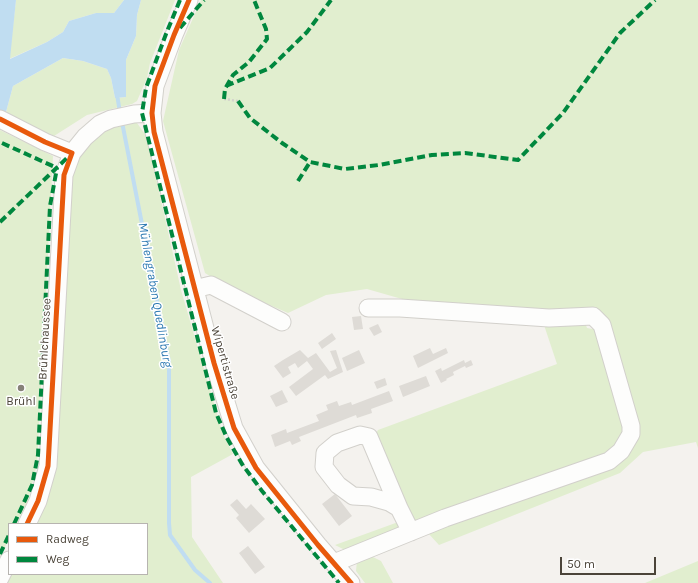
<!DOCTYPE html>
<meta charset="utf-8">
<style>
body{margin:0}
#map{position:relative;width:698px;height:583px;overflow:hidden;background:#f4f2ee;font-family:Karla,sans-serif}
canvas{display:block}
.legend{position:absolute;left:8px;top:523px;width:140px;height:52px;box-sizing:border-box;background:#fff;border:1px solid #b7b4b0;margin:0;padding:5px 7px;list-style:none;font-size:12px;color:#4b4439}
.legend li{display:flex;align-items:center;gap:8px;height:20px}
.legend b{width:20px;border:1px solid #b7b4b0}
.scale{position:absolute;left:560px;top:557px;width:96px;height:18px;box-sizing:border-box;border:2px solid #4b4439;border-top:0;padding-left:5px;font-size:12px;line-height:14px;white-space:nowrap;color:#4b4439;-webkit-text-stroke:3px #fff;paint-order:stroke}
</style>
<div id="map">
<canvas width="698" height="583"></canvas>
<ul class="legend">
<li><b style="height:5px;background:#e8590c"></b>Radweg</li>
<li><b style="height:5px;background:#00873e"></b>Weg</li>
</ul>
<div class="scale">50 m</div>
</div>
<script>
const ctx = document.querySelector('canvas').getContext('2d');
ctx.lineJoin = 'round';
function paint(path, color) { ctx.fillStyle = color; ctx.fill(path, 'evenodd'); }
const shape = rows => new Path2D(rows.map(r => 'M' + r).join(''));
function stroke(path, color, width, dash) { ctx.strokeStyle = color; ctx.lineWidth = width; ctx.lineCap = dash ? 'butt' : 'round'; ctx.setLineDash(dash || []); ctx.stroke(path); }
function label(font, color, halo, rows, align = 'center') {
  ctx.font = font + ' Karla,sans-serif'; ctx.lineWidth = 3; ctx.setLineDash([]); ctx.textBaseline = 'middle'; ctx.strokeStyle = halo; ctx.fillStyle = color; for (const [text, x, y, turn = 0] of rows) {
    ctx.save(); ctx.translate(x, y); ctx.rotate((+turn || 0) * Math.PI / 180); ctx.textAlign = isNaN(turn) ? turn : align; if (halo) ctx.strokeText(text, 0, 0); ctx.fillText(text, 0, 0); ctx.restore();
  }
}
paint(shape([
 [16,0,124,0,114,13,96,13,69,21,63,32,47,42,9,59],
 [141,0,175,0,150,63,147,78,137,101,132,104,87,115,54,136,22,123,6,112,13,86,63,58,83,61,107,69,111,78,115,98,126,97,126,60,136,36,137,15],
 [201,0,698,0,698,448,696,442,643,452,620,473,439,545,428,533,590,477,612,468,628,452,606,322,577,311,409,301,367,289,326,295,288,313,224,285,205,273,163,121,179,50],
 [129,123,137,123,147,137,181,290,223,434,233,454,191,477,192,537,223,583,5,583,10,574,147,574,147,524,35,524,70,176,76,161,85,148,112,126],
 [0,130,53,156,37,464,28,501,16,524,9,524,9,539,0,557],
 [584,320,587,328,598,330,627,431,605,458,416,524,374,437,378,430,557,364,543,322],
 [401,521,404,529,345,550,335,545],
 [371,556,381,561,393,583,365,583,356,571,357,561],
 [698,561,698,583,645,583]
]), '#e1eecf');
paint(shape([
 [0,0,16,0,10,59,47,42,63,32,69,21,96,13,114,13,124,0,141,0,137,15,136,36,126,60,126,97,115,98,111,78,107,69,83,61,63,58,13,86,6,112,0,125]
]), '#c0ddf1');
stroke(shape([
 [117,94,120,113],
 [122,122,169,362,169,523,170,535,195,570,210,583]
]), '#c0ddf1', 4);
paint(shape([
 [361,316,363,329,354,330,352,317],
 [378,324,382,332,374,336,369,328],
 [332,333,336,339,322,349,318,343],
 [430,348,433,354,446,348,448,353,418,368,413,356],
 [300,350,308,358,316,353,330,372,337,368,330,351,336,350,343,372,328,379,325,375,296,396,289,387,313,369,307,361,298,368,295,363,288,367,291,373,283,378,274,366,283,360],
 [359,350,365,363,347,371,342,358],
 [464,360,465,363,471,360,473,365,466,368,465,366,453,372,454,375,446,379,447,380,441,383,435,371,441,368,442,371],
 [426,376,430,386,403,397,399,386],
 [385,378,387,385,377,389,374,382],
 [282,390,288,402,276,407,270,396],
 [389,391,393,401,371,409,372,413,357,418,356,415,299,437,301,441,292,445,290,441,275,447,271,435,286,429,287,433,319,421,316,415,328,410,326,405,337,401,339,406,351,402,352,405],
 [335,494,352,516,339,526,322,504],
 [237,499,246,509,251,504,265,519,249,533,236,518,239,515,230,505],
 [248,546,265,567,255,574,239,553]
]), '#dedbd6');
const minor = shape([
 [189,0,174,35,155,86,152,113,154,132,214,363,234,428,256,468,318,545,351,583],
 [0,119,45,142,72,153],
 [194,289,211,285,282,322],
 [399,508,369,437,360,435,337,443,325,453,324,467,338,485,353,496,371,497,389,502,399,508,411,532],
 [27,524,38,501,48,466,64,175,72,153,85,137,100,124,111,119,134,114,152,113],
 [334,563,445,518,609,461,621,451,631,434,631,426,602,325,593,316,549,318,400,308,368,308],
 [0,578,9,560]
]);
stroke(minor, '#d2d0cb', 19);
stroke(shape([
 [224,99,238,101]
]), '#d3d2cc', 2.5, [2, 2]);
stroke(minor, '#fdfdfc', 17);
stroke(shape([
 [180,0,166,34,146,88,142,113,216,413,227,438,242,464,262,491,339,583],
 [180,28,204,0],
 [226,86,270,68,307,32,331,0],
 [224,99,225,89,233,75,249,62,267,39,266,29,254,0],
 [238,101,250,118,282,143,310,162,345,169,379,165,432,155,465,153,518,160,563,113,620,33,655,0],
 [2,143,57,168],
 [298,181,310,162],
 [0,222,69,156],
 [14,524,32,485,38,455,50,206,57,168],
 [0,554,9,535]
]), '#00873e', 4, [8, 4]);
stroke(shape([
 [189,0,174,35,155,86,152,113,154,132,214,363,234,428,256,468,318,545,351,583],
 [0,119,45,142,72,153,64,175,48,466,38,501,27,524]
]), '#e8590c', 5);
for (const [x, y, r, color] of [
 [21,388,4,"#868178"]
]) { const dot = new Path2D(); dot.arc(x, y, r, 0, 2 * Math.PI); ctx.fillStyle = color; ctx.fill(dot); stroke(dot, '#fff', 1.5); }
label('12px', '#4b4439', '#fff', [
 ["Brühlchaussee",45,339,-87],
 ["Wipertistraße",225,363,74]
]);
label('12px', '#4b4439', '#fff', [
 ["Brühl",21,402]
]);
label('italic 13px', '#2e7ab2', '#fff', [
 ["Mühlengraben Quedlinburg",155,295,80]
]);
</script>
